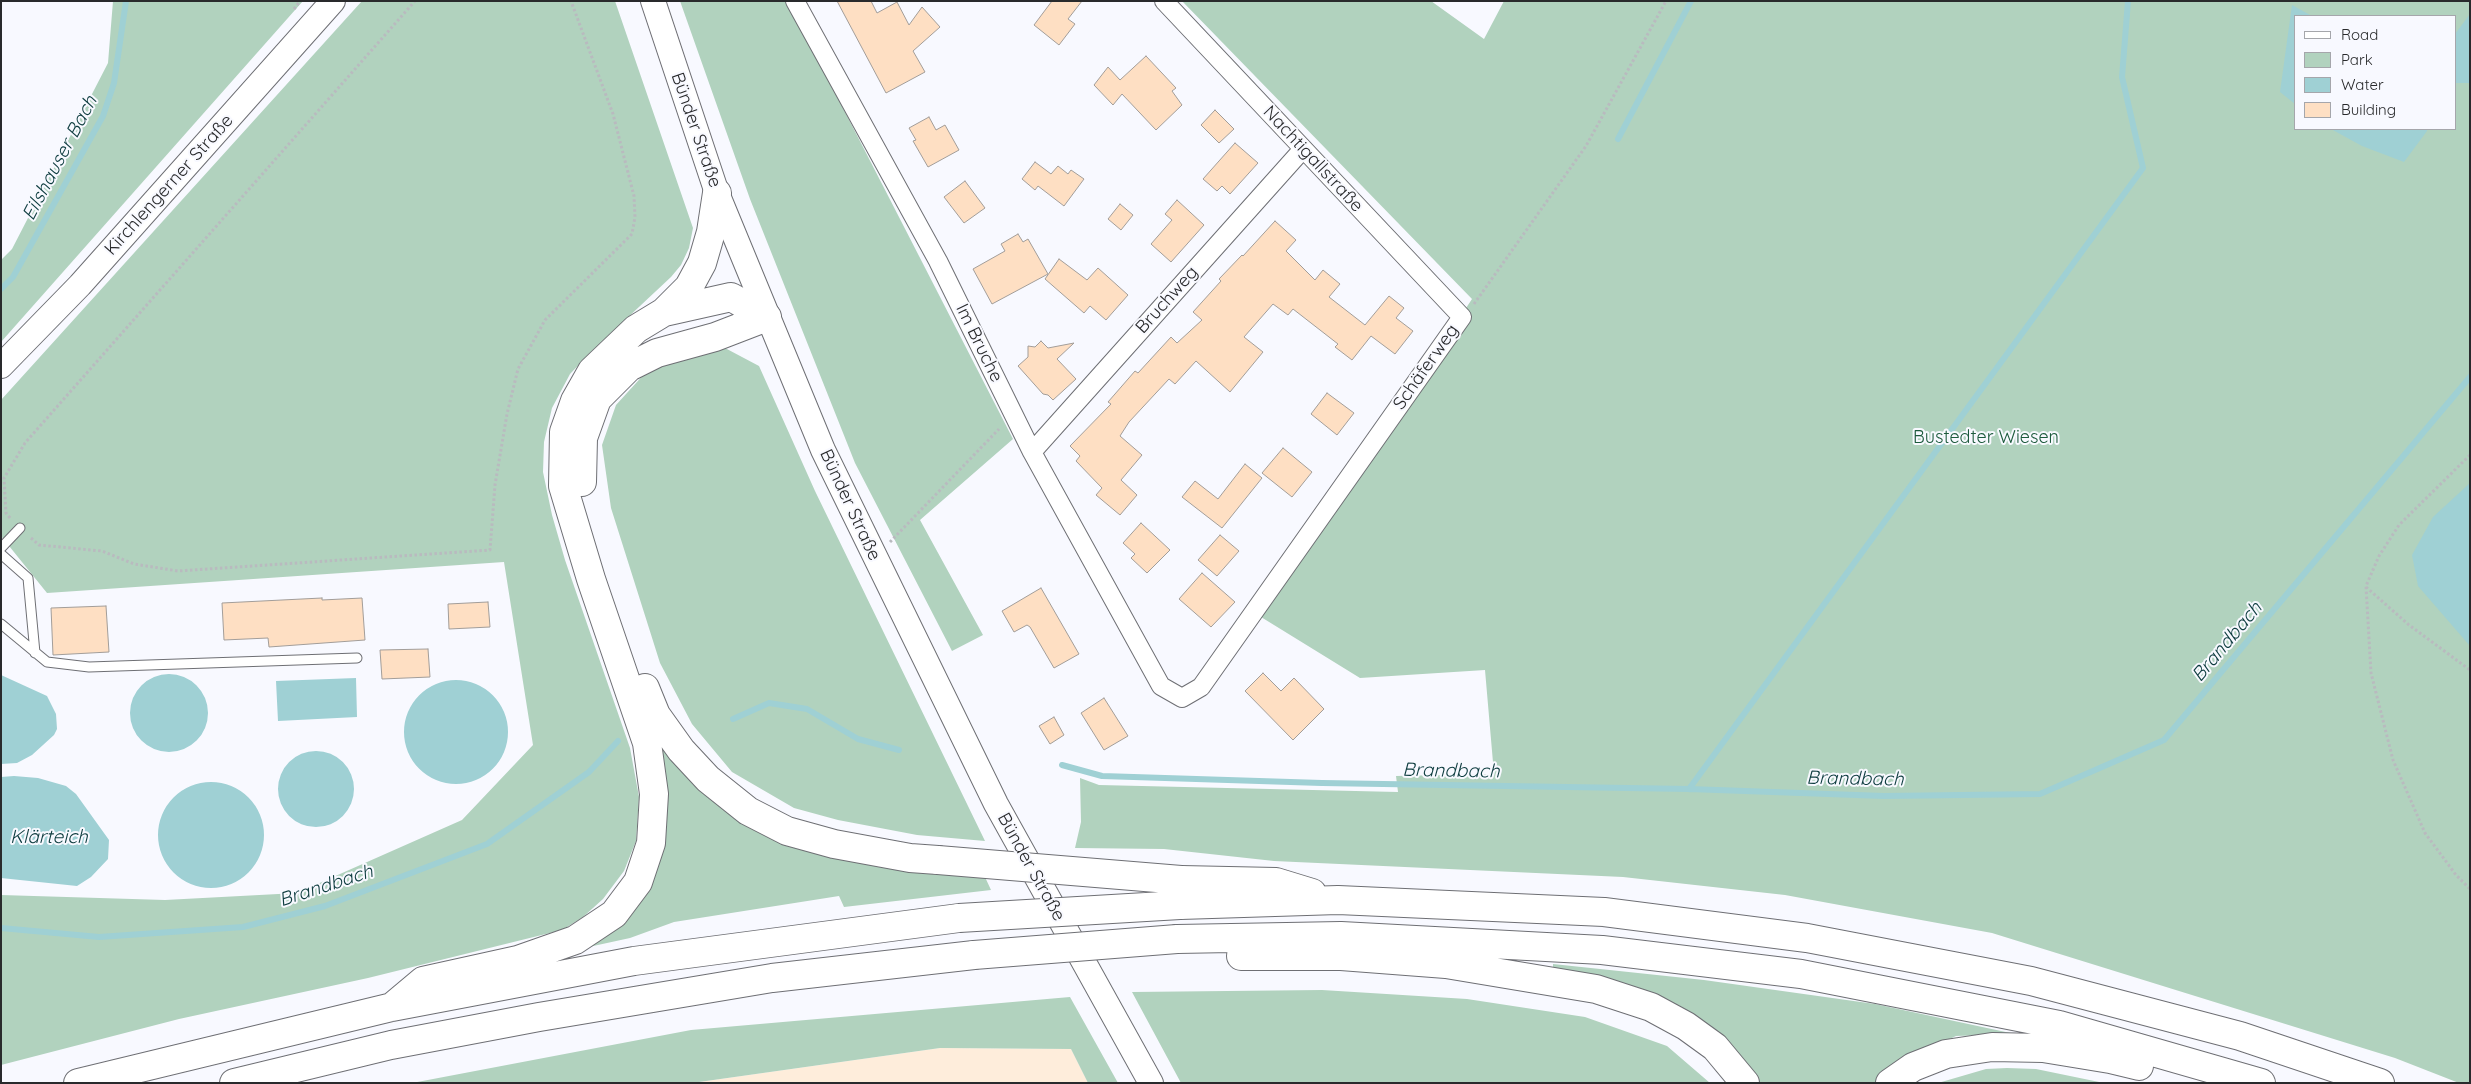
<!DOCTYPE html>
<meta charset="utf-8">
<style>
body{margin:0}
#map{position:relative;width:2471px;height:1084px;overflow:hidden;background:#f8f9ff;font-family:Quicksand,sans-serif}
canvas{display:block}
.frame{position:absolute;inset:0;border:2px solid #292a2c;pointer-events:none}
.legend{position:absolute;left:2294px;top:15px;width:162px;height:115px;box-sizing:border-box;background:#f8f9ff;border:1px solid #a5a6ab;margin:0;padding:6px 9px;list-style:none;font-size:15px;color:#292a2c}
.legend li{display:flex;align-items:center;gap:10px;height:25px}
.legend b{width:25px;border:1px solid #a5a6ab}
</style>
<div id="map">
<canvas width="2471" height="1084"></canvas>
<div class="frame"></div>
<ul class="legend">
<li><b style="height:6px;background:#fff"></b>Road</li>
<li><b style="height:14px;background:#b1d2be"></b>Park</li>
<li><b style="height:14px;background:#9fd0d4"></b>Water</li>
<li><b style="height:14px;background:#fedfc3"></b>Building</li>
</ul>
</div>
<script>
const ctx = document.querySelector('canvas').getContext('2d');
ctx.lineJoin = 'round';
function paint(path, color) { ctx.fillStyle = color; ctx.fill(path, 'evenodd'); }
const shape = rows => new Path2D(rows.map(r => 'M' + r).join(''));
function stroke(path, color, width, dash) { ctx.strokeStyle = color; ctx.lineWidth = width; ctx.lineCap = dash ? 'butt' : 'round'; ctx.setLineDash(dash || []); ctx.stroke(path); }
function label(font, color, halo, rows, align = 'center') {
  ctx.font = font + ' Quicksand,sans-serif'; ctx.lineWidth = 4; ctx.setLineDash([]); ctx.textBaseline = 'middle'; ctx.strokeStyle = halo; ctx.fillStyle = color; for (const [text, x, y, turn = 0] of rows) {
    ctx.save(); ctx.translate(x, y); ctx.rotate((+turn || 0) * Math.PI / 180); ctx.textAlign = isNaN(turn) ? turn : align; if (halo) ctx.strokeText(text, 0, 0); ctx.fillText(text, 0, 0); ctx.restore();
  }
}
paint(shape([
 [940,1048,1071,1049,1088,1083,692,1083]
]), '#feeddb');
paint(shape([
 [113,1,303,1,1,342,1,260,12,249,108,63],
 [362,1,615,1,693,228,689,248,681,265,671,277,593,350,570,374,552,408,544,442,543,472,552,515,565,560,630,748,639,797,636,841,624,871,603,899,583,917,562,930,368,978,179,1019,1,1065,1,895,165,900,297,893,462,820,533,745,504,562,47,593,1,536,1,400],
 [680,1,788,1,1013,439,920,520,983,635,952,651,855,463,750,199],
 [1182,1,1431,1,1484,39,1504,1,2470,1,2470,1083,2459,1083,2395,1058,1992,933,1785,895,1623,877,1274,861,1164,849,1075,848,1081,822,1080,778,1099,785,1398,792,1396,776,1494,774,1485,670,1360,678,1261,617,1472,299],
 [2295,16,2455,16,2455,129,2295,129],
 [725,348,759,366,815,491,985,841,917,835,838,820,794,808,732,772,692,724,660,663,611,508,602,445,616,405,647,371,683,352],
 [652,733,722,804,985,877,991,890,844,907,839,896,674,922,630,938,584,948,642,893],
 [1553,964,1704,980,1875,1004,2015,1034,1956,1036,1899,1063,1876,1083,1756,1083,1754,1079,1553,969],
 [1322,990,1467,999,1585,1017,1667,1046,1710,1083,1181,1083,1132,992],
 [1070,997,1118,1083,1088,1083,1071,1049,940,1048,692,1083,412,1083,691,1030],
 [2007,1068,2036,1069,2104,1083,1938,1083,1986,1069]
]), '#b1d2be');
paint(shape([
 [2292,5,2312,16,2295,16,2295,104,2280,92],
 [2470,14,2470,83,2455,83,2455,34],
 [2331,129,2427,129,2427,131,2404,162,2362,146],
 [2470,483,2470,646,2418,586,2412,555,2433,517],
 '130 713a39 39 0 1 1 78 0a39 39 0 1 1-78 0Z',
 [1,675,47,696,56,714,57,729,54,735,32,755,17,763,1,764],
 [356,678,357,717,278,721,276,681],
 '404 732a52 52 0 1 1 104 0a52 52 0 1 1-104 0Z',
 '278 789a38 38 0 1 1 76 0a38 38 0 1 1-76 0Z',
 [14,776,38,778,66,786,76,794,109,840,108,859,91,877,77,886,1,878,1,777],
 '158 835a53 53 0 1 1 106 0a53 53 0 1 1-106 0Z'
]), '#9fd0d4');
stroke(shape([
 [1618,139,1691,1],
 [1,289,13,277,103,116,114,83,126,1],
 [733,719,769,703,807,709,858,739,899,750],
 [1062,765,1102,776,1322,783,1689,789,1884,796,2040,794,2164,740,2470,377],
 [1689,789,2143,168,2122,77,2128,1],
 [1,928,99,937,243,927,325,906,487,844,589,772,618,741]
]), '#9fd0d4', 6);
const building = shape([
 [837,1,871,1,877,13,897,2,909,25,922,7,940,27,913,51,925,72,886,93,837,1],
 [1052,1,1082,1,1068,19,1075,24,1059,45,1034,25,1052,1],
 [1146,56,1176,88,1172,91,1182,105,1156,130,1122,94,1113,105,1094,85,1108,67,1120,80,1146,56],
 [1215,110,1234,129,1219,143,1201,125,1215,110],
 [929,117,936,130,945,125,959,150,928,167,913,141,916,140,909,128,929,117],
 [1235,143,1258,163,1230,194,1222,186,1217,191,1203,179,1235,143],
 [1035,162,1051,174,1058,166,1068,174,1071,170,1084,179,1064,206,1038,186,1035,190,1022,179,1035,162],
 [965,181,985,208,964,223,944,197,965,181],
 [1177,200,1204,225,1171,262,1151,244,1172,220,1165,214,1177,200],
 [1120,204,1133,215,1121,230,1108,219,1120,204],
 [1275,221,1296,240,1286,251,1315,280,1323,270,1340,284,1329,297,1365,325,1389,296,1404,308,1396,318,1413,331,1395,354,1371,336,1352,360,1335,347,1338,344,1293,309,1288,315,1273,304,1244,337,1263,352,1230,392,1196,361,1175,384,1169,379,1129,422,1120,436,1142,455,1121,480,1137,495,1120,515,1096,495,1102,488,1076,461,1080,456,1070,446,1111,404,1108,402,1135,371,1138,373,1171,337,1177,343,1202,320,1193,312,1221,281,1219,279,1242,255,1243,256,1275,221],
 [1018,234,1023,242,1028,239,1048,274,992,304,973,269,1005,251,1001,244,1018,234],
 [1059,259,1087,280,1098,268,1128,295,1106,320,1090,306,1084,313,1045,279,1059,259],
 [1041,341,1048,348,1074,343,1057,359,1076,379,1053,400,1048,395,1043,394,1018,366,1028,357,1028,346,1035,347,1041,341],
 [1327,393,1354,413,1337,435,1311,414,1327,393],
 [1283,448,1312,472,1292,497,1262,473,1283,448],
 [1245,464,1262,478,1222,528,1182,497,1195,481,1218,499,1245,464],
 [1141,523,1170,550,1147,573,1131,558,1135,554,1123,543,1141,523],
 [1220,535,1239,551,1217,576,1198,560,1220,535],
 [1202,573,1235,602,1211,627,1179,599,1202,573],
 [1041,588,1079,654,1054,668,1030,627,1027,625,1014,632,1002,611,1041,588],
 [322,598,322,600,362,598,365,640,269,647,268,638,224,640,222,603,322,598],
 [488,602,490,627,449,629,448,604,488,602],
 [106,606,109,652,53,655,51,608,106,606],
 [428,649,430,677,382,679,380,650,428,649],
 [1263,673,1281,691,1294,678,1324,709,1293,740,1245,691,1263,673],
 [1104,698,1128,736,1104,750,1081,713,1104,698],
 [1054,717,1064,735,1050,744,1039,726,1054,717]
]);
paint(building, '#fedfc3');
stroke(building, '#a29d99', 1);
const lane = shape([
 [1,548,20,528],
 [1,554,28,578,35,653],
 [1,624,47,662,89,667,357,658]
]);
const street = shape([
 [795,1,938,261,1032,452,1161,686,1182,698,1201,687,1462,317,1164,1],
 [1032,452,1303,149]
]);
const secondary = shape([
 [653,1,717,193,823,450,996,804,1151,1083],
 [1,366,80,285,333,1]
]);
const highway = shape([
 [664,312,689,287,702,263,711,232,717,193],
 [582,482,583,438,597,399,629,367,657,353,715,337,767,317],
 [645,688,656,715,681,750,708,779,748,811,787,831,834,844,910,858,938,860],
 [1181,880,1276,882,1312,893],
 [1180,905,1338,900,1604,912,1807,938,2031,981,2240,1036,2380,1083],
 [1177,939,1341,936,1602,950,1801,974,2059,1025,2261,1083],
 [1241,956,1341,956,1446,964,1596,989,1651,1007,1686,1026,1715,1047,1745,1083],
 [392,1007,423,981,518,960,575,940,614,914,638,882,651,843,654,794,647,743,591,579,563,486,564,432,575,401,592,371,636,329,664,312,731,297,767,317],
 [78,1083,392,1007,634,961,959,918],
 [234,1083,391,1045,539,1017,772,978,974,955],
 [1890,1083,1913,1067,1946,1054,1992,1047,2043,1048,2110,1059,2139,1066]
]);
stroke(lane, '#6e6f74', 11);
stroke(street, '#6e6f74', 20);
stroke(secondary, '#6e6f74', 26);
stroke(highway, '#6e6f74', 30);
stroke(shape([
 [294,9,300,1],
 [1474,304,1586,146,1666,1],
 [2470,455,2399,525,2379,556,2366,586,2371,673,2393,760,2425,833,2456,875,2470,889],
 [10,518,6,513,4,478,25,443,415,1],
 [31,538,39,545,102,551,134,564,178,571,490,550,495,485,507,414,518,369,545,320,632,234,635,217,634,196,613,114,571,1],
 [890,542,999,429],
 [2366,587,2409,625,2470,670]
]), '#b9babf', 3, [2.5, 2.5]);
stroke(lane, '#fff', 9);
stroke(street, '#fff', 18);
stroke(secondary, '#fff', 24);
stroke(highway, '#fff', 28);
const highwayBridge = shape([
 [938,860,1181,880],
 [959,918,1180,905],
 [974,955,1177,939]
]);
stroke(highwayBridge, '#6e6f74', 30, []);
stroke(highwayBridge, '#fff', 28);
label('18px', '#292a2c', '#f8f9ff', [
 ["Bünder Straße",696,130,71],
 ["Nachtigallstraße",1313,159,47],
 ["Kirchlengerner Straße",169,185,-48],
 ["Bruchweg",1167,300,-48],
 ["Im Bruche",979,343,64],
 ["Schäferweg",1426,367,-55],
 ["Bünder Straße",850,505,65],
 ["Bünder Straße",1031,867,61]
]);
label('18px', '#1c5a3c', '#f8f9ff', [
 ["Bustedter Wiesen",1986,438]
]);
label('italic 19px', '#0c3b3e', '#f8f9ff', [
 ["Eilshauser Bach",60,158,-62],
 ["Brandbach",2227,642,-50],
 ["Brandbach",1451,771,1],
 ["Brandbach",1855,779,1],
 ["Klärteich",49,837],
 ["Brandbach",326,886,-18]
]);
</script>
